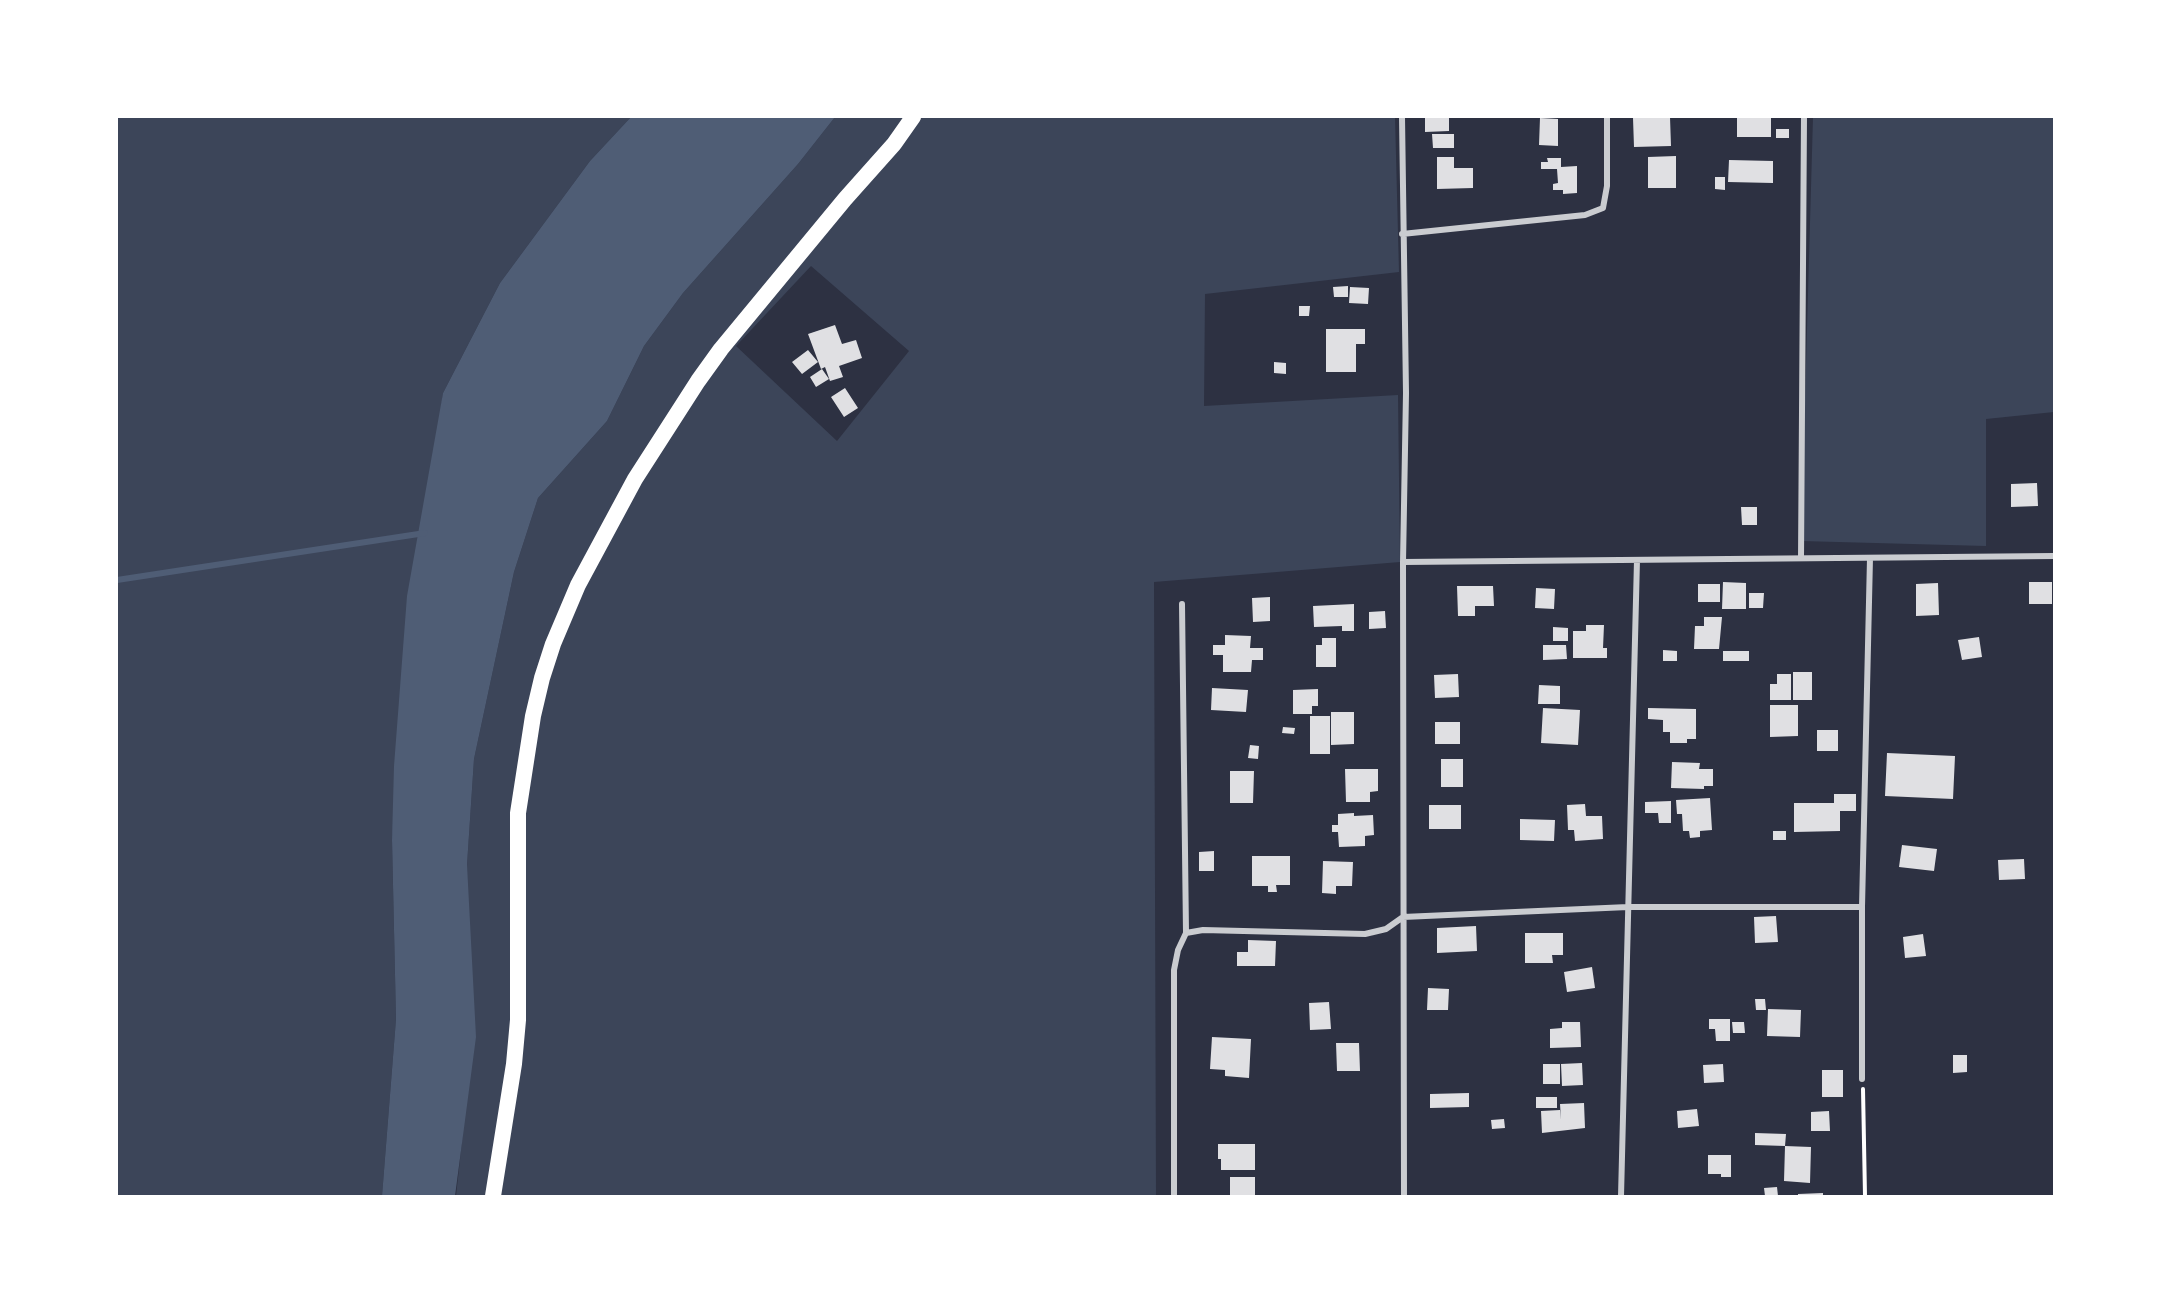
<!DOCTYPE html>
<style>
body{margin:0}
#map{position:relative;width:2171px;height:1313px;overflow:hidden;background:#2d3142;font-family:"PT Sans Narrow",sans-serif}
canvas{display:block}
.frame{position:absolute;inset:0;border:118px solid #fff;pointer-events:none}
</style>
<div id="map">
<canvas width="2171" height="1313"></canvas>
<div class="frame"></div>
</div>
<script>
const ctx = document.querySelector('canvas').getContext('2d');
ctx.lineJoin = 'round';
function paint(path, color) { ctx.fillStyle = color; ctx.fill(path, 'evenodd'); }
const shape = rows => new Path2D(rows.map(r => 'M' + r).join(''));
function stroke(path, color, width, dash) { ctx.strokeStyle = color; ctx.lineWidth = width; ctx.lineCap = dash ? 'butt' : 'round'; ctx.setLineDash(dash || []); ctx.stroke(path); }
paint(shape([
 [117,117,631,117,590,161,500,283,443,393,392,840,396,1019,382,1196,117,1196],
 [835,117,1395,117,1399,272,1205,294,1204,406,1398,395,1400,562,1154,582,1156,1196,456,1196,462,1141,467,865,474,759,514,572,538,498,607,421,644,346,683,293,798,164],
 [811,266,909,351,837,441,736,346],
 [1813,117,2054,117,2054,412,1986,419,1986,546,1801,541]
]), '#3c4559');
paint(shape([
 [631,117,835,117,798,164,683,293,644,346,607,421,538,498,514,572,474,759,467,865,476,1037,455,1196,382,1196,396,1019,392,840,394,766,407,596,443,393,500,283,590,161]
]), '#4f5d75');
stroke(shape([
 [117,580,425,533]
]), '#4f5d75', 6);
paint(shape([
 [1425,117,1449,117,1449,131,1425,132],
 [1670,117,1671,146,1634,147,1633,118],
 [1737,117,1771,117,1771,137,1737,137],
 [1540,118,1558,119,1558,146,1539,145],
 [1776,129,1789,129,1789,138,1776,138],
 [1432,134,1454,134,1454,148,1433,148],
 [1676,156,1676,188,1648,188,1648,157],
 [1437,157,1454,157,1454,168,1473,168,1473,188,1437,189],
 [1547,158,1561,158,1561,167,1577,166,1577,193,1563,194,1563,190,1553,190,1553,184,1558,183,1557,169,1541,169,1541,162,1548,162],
 [1729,160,1773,161,1773,183,1728,182],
 [1715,177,1725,177,1725,190,1715,189],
 [1348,286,1348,297,1334,297,1333,287],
 [1350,287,1369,288,1368,304,1349,303],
 [1299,306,1310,306,1309,316,1299,316],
 [835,325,842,344,856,340,862,358,839,366,843,377,830,381,825,367,821,369,808,334],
 [1326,329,1365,329,1365,344,1356,344,1356,372,1326,372],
 [808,350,818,362,802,374,792,362],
 [1274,362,1286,363,1286,374,1274,373],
 [822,369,829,379,816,387,810,377],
 [845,388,858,408,844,417,831,397],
 [2037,483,2038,506,2011,507,2011,484],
 [1741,507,1757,507,1757,525,1742,525],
 [1723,582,1746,583,1746,609,1722,609],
 [2029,582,2052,582,2052,604,2029,604],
 [1938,583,1939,615,1916,616,1916,584],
 [1698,584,1720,584,1720,602,1698,602],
 [1457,586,1493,586,1494,606,1475,606,1475,616,1458,616],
 [1536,588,1555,589,1554,609,1535,608],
 [1749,593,1764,593,1763,608,1749,608],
 [1270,597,1270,621,1253,622,1252,598],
 [1354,604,1354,631,1342,631,1342,626,1314,627,1313,606],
 [1385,611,1386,628,1369,629,1369,612],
 [1704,617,1722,617,1719,649,1694,649,1695,626,1704,626],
 [1586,625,1604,625,1603,648,1607,648,1607,658,1573,658,1573,631,1586,631],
 [1553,627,1568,628,1568,641,1553,641],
 [1225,635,1251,636,1250,648,1263,648,1263,660,1252,660,1251,672,1223,672,1223,655,1213,655,1213,645,1225,645],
 [1979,637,1982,657,1962,660,1958,640],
 [1322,638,1336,638,1336,667,1316,667,1316,645,1322,645],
 [1543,645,1566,645,1567,659,1543,660],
 [1663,650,1677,651,1677,661,1663,661],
 [1723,651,1749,651,1749,661,1723,661],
 [1793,672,1812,672,1812,700,1793,700],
 [1458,674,1459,697,1435,698,1434,675],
 [1777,674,1791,674,1791,700,1770,700,1770,684,1777,684],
 [1539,685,1560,686,1560,704,1538,704],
 [1212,688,1248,690,1246,712,1211,710],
 [1318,689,1318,706,1312,706,1312,714,1293,714,1293,690],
 [1770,705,1798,705,1798,736,1770,737],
 [1543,708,1580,710,1578,745,1541,743],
 [1648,708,1696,709,1696,739,1687,739,1687,743,1670,743,1670,732,1663,732,1663,720,1648,719],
 [1331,712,1354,712,1354,744,1331,745],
 [1310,716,1330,716,1330,754,1310,754],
 [1435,722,1460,722,1460,744,1435,744],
 [1283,727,1295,728,1294,734,1282,733],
 [1817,730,1838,730,1838,751,1817,751],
 [1250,745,1259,746,1258,759,1248,758],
 [1887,753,1955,756,1953,799,1885,796],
 [1441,759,1463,759,1463,787,1441,787],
 [1672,762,1700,763,1699,769,1713,769,1713,786,1704,786,1704,789,1671,788],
 [1345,769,1378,769,1378,791,1370,792,1370,802,1346,802],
 [1230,771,1254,771,1253,803,1230,803],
 [1834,794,1856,794,1856,811,1840,811,1840,831,1794,832,1794,803,1834,803],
 [1710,798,1712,830,1700,831,1700,837,1690,838,1689,831,1683,831,1682,814,1677,814,1676,800],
 [1671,801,1671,823,1659,823,1658,813,1645,813,1645,802],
 [1585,804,1586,816,1602,816,1603,839,1575,841,1574,830,1568,830,1567,805],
 [1429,805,1461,805,1461,829,1429,829],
 [1354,813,1354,816,1373,815,1374,835,1365,836,1365,846,1339,847,1338,832,1332,832,1332,825,1338,825,1338,814],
 [1520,819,1555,820,1554,841,1520,840],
 [1773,831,1786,831,1786,840,1773,840],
 [1902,845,1937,849,1934,871,1899,867],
 [1214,851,1214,871,1199,871,1199,852],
 [1252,856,1290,856,1290,885,1276,885,1277,892,1268,892,1268,886,1252,886],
 [2024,859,2025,879,1999,880,1998,860],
 [1323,861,1353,862,1352,886,1336,886,1336,894,1322,893],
 [1776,916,1778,942,1755,943,1754,917],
 [1476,926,1477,951,1437,953,1437,928],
 [1525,933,1563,933,1563,955,1552,955,1553,963,1525,963],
 [1923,934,1926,956,1905,958,1903,937],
 [1248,940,1276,941,1275,966,1237,966,1237,952,1248,952],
 [1592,967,1595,988,1567,992,1564,972],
 [1428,988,1449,989,1448,1010,1427,1010],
 [1755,999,1765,999,1766,1010,1756,1010],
 [1329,1002,1331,1029,1310,1030,1309,1003],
 [1768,1009,1801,1010,1800,1037,1767,1036],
 [1709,1019,1730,1019,1730,1041,1716,1041,1715,1029,1709,1029],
 [1562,1022,1580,1022,1581,1047,1550,1048,1550,1029,1562,1028],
 [1732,1022,1744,1022,1745,1033,1733,1033],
 [1212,1037,1251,1039,1249,1078,1225,1076,1225,1070,1210,1069],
 [1336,1043,1359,1043,1360,1071,1337,1071],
 [1953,1055,1967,1055,1967,1072,1953,1073],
 [1582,1063,1583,1085,1562,1086,1561,1064],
 [1543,1064,1560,1064,1560,1084,1543,1084],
 [1723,1064,1724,1082,1704,1083,1703,1065],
 [1822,1070,1843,1070,1843,1097,1822,1097],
 [1469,1093,1469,1107,1430,1108,1430,1094],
 [1536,1097,1557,1097,1557,1108,1536,1108],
 [1584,1103,1585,1128,1542,1133,1541,1111,1560,1110,1561,1120,1560,1104],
 [1697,1109,1699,1126,1678,1128,1677,1111],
 [1829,1111,1830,1131,1811,1131,1811,1112],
 [1504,1119,1505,1128,1492,1129,1491,1120],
 [1755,1133,1786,1134,1785,1146,1755,1145],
 [1218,1144,1255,1144,1255,1170,1221,1170,1221,1159,1218,1159],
 [1785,1146,1811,1147,1810,1183,1784,1181],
 [1708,1155,1731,1155,1731,1177,1721,1177,1721,1174,1708,1174],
 [1230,1177,1255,1177,1255,1196,1230,1196],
 [1777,1187,1778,1196,1765,1196,1764,1188],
 [1823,1193,1823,1196,1798,1196,1798,1194]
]), '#e0e0e3');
stroke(shape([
 [1863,1089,1865,1196]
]), '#fff', 4);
stroke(shape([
 [1402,117,1406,393,1403,562,1404,1196],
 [1402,234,1585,215,1603,208,1607,186,1607,117],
 [1801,558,1804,117],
 [1403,562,2054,556],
 [1186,933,1203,930,1365,934,1386,929,1403,917,1628,907,1862,907],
 [1862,1079,1862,907,1870,558],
 [1174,1196,1174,970,1178,950,1186,933,1182,604],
 [1621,1196,1637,560]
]), '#caccd0', 6);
stroke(shape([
 [493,1196,514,1064,518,1020,518,813,533,716,542,678,553,644,578,585,635,479,698,381,721,349,845,199,894,144,913,117]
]), '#fff', 16);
</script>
